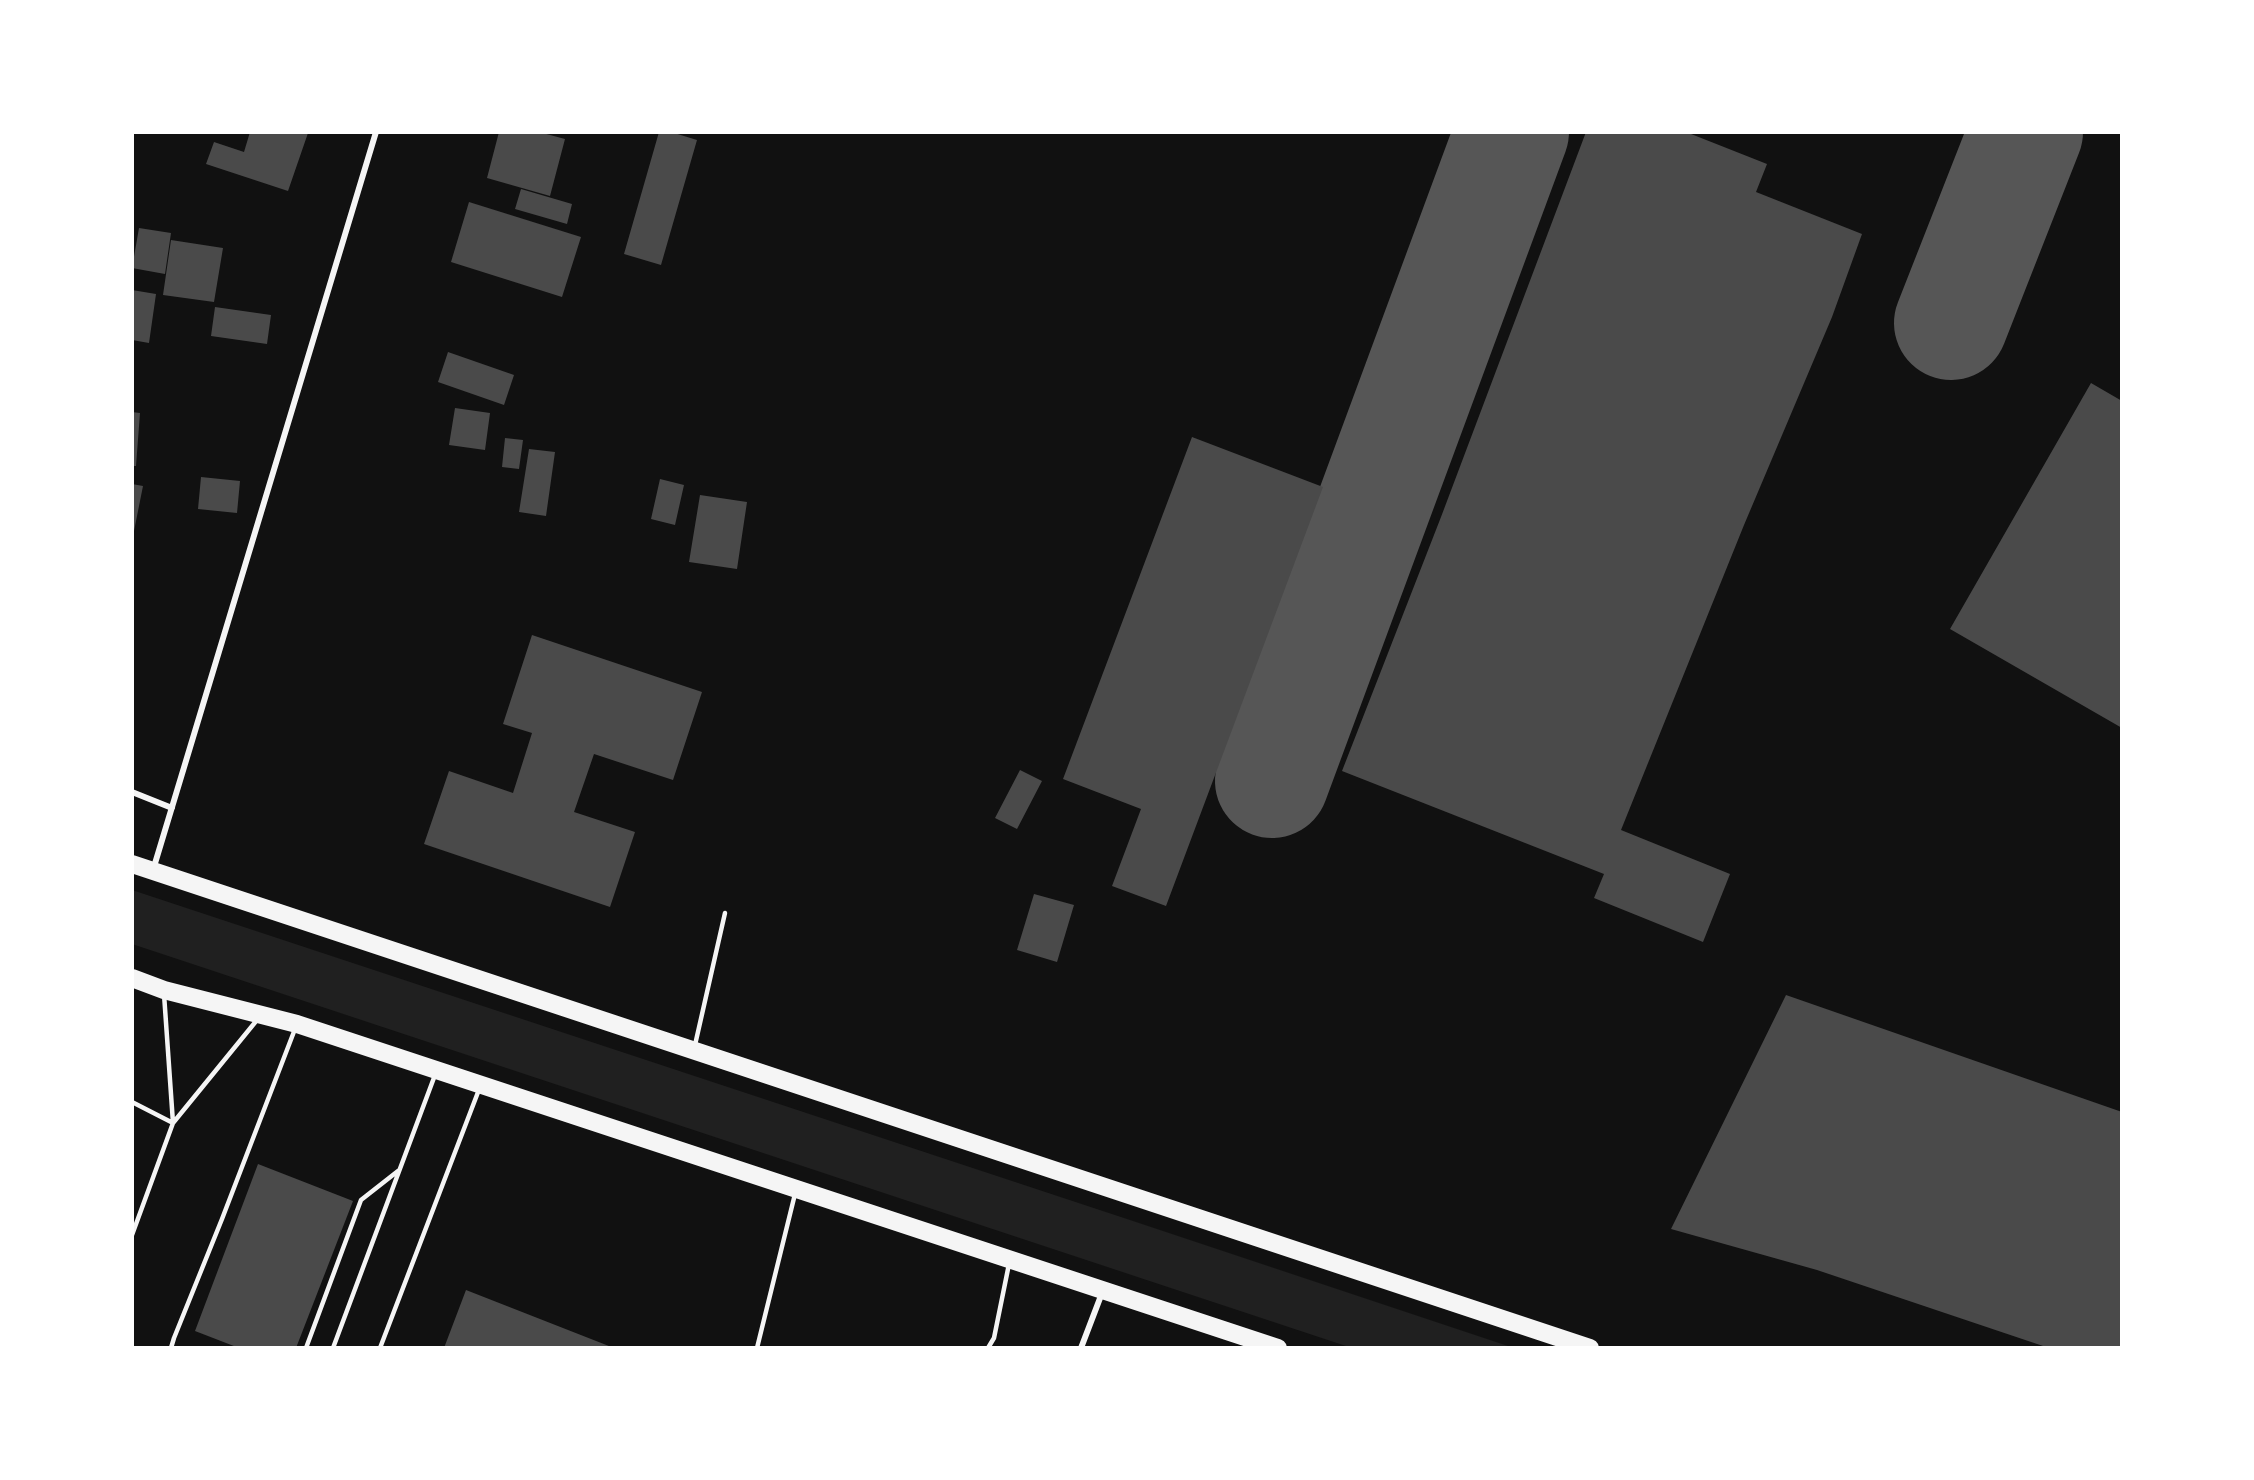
<!DOCTYPE html>
<style>
body{margin:0}
#map{position:relative;width:2254px;height:1480px;overflow:hidden;background:#111;font-family:Mulish,sans-serif}
canvas{display:block}
.frame{position:absolute;inset:0;border:134px solid #fff;pointer-events:none}
</style>
<div id="map">
<canvas width="2254" height="1480"></canvas>
<div class="frame"></div>
</div>
<script>
const ctx = document.querySelector('canvas').getContext('2d');
ctx.lineJoin = 'round';
function paint(path, color) { ctx.fillStyle = color; ctx.fill(path, 'evenodd'); }
const shape = rows => new Path2D(rows.map(r => 'M' + r).join(''));
function stroke(path, color, width, dash) { ctx.strokeStyle = color; ctx.lineWidth = width; ctx.lineCap = dash ? 'butt' : 'round'; ctx.setLineDash(dash || []); ctx.stroke(path); }
paint(shape([
 [132,890,1127,1219,1514,1348,1352,1348,132,944]
]), '#202020');
stroke(shape([
 [1951,323,2026,132],
 [1272,781,1512,132]
]), '#565656', 114);
paint(shape([
 [250,132,308,133,288,191,206,164,214,142,244,152],
 [499,132,539,132,565,139,550,196,487,178],
 [659,132,671,132,697,140,661,265,624,254],
 [1586,132,1686,132,1767,164,1756,192,1862,234,1832,317,1744,525,1621,830,1730,874,1703,942,1594,898,1604,874,1342,771,1441,517],
 [521,189,572,204,567,224,515,209],
 [469,202,581,237,562,297,451,262],
 [139,228,171,233,165,274,132,268],
 [171,240,223,248,214,302,163,295],
 [132,290,156,294,149,343,132,340],
 [215,307,271,315,267,344,211,336],
 [448,352,514,375,504,405,438,382],
 [2091,383,2122,401,2122,728,1950,629],
 [455,408,490,413,485,450,449,445],
 [132,412,140,413,136,466,132,466],
 [1192,437,1323,487,1166,906,1112,886,1141,809,1063,779],
 [505,438,523,440,519,469,502,467],
 [529,449,555,452,546,516,519,512],
 [201,477,240,481,237,513,198,509],
 [660,479,684,485,675,525,651,519],
 [132,484,143,486,134,531,132,531],
 [700,495,747,502,737,569,689,562],
 [532,635,702,692,673,780,594,754,574,812,635,832,610,907,424,844,449,771,513,793,532,733,503,724],
 [1020,770,1042,781,1017,829,995,818],
 [1034,894,1074,905,1057,962,1017,950],
 [1786,995,2122,1112,2122,1348,2049,1348,1817,1270,1671,1229],
 [258,1164,353,1201,296,1348,239,1348,195,1331],
 [466,1290,614,1348,444,1348]
]), '#4a4a4a');
stroke(shape([
 [164,994,173,1123],
 [695,1045,725,913],
 [132,1102,173,1123],
 [132,1235,173,1123,257,1020],
 [171,1348,174,1338,222,1219,295,1029],
 [306,1348,361,1200,398,1171],
 [333,1348,435,1075],
 [380,1348,480,1087],
 [757,1348,795,1194],
 [988,1348,994,1338,1009,1264]
]), '#f5f5f5', 4.5);
stroke(shape([
 [132,792,172,808],
 [153,870,376,132],
 [1081,1348,1102,1293]
]), '#f5f5f5', 6);
stroke(shape([
 [132,864,1590,1348],
 [132,978,164,990,297,1024,1278,1348]
]), '#f5f5f5', 18);
</script>
